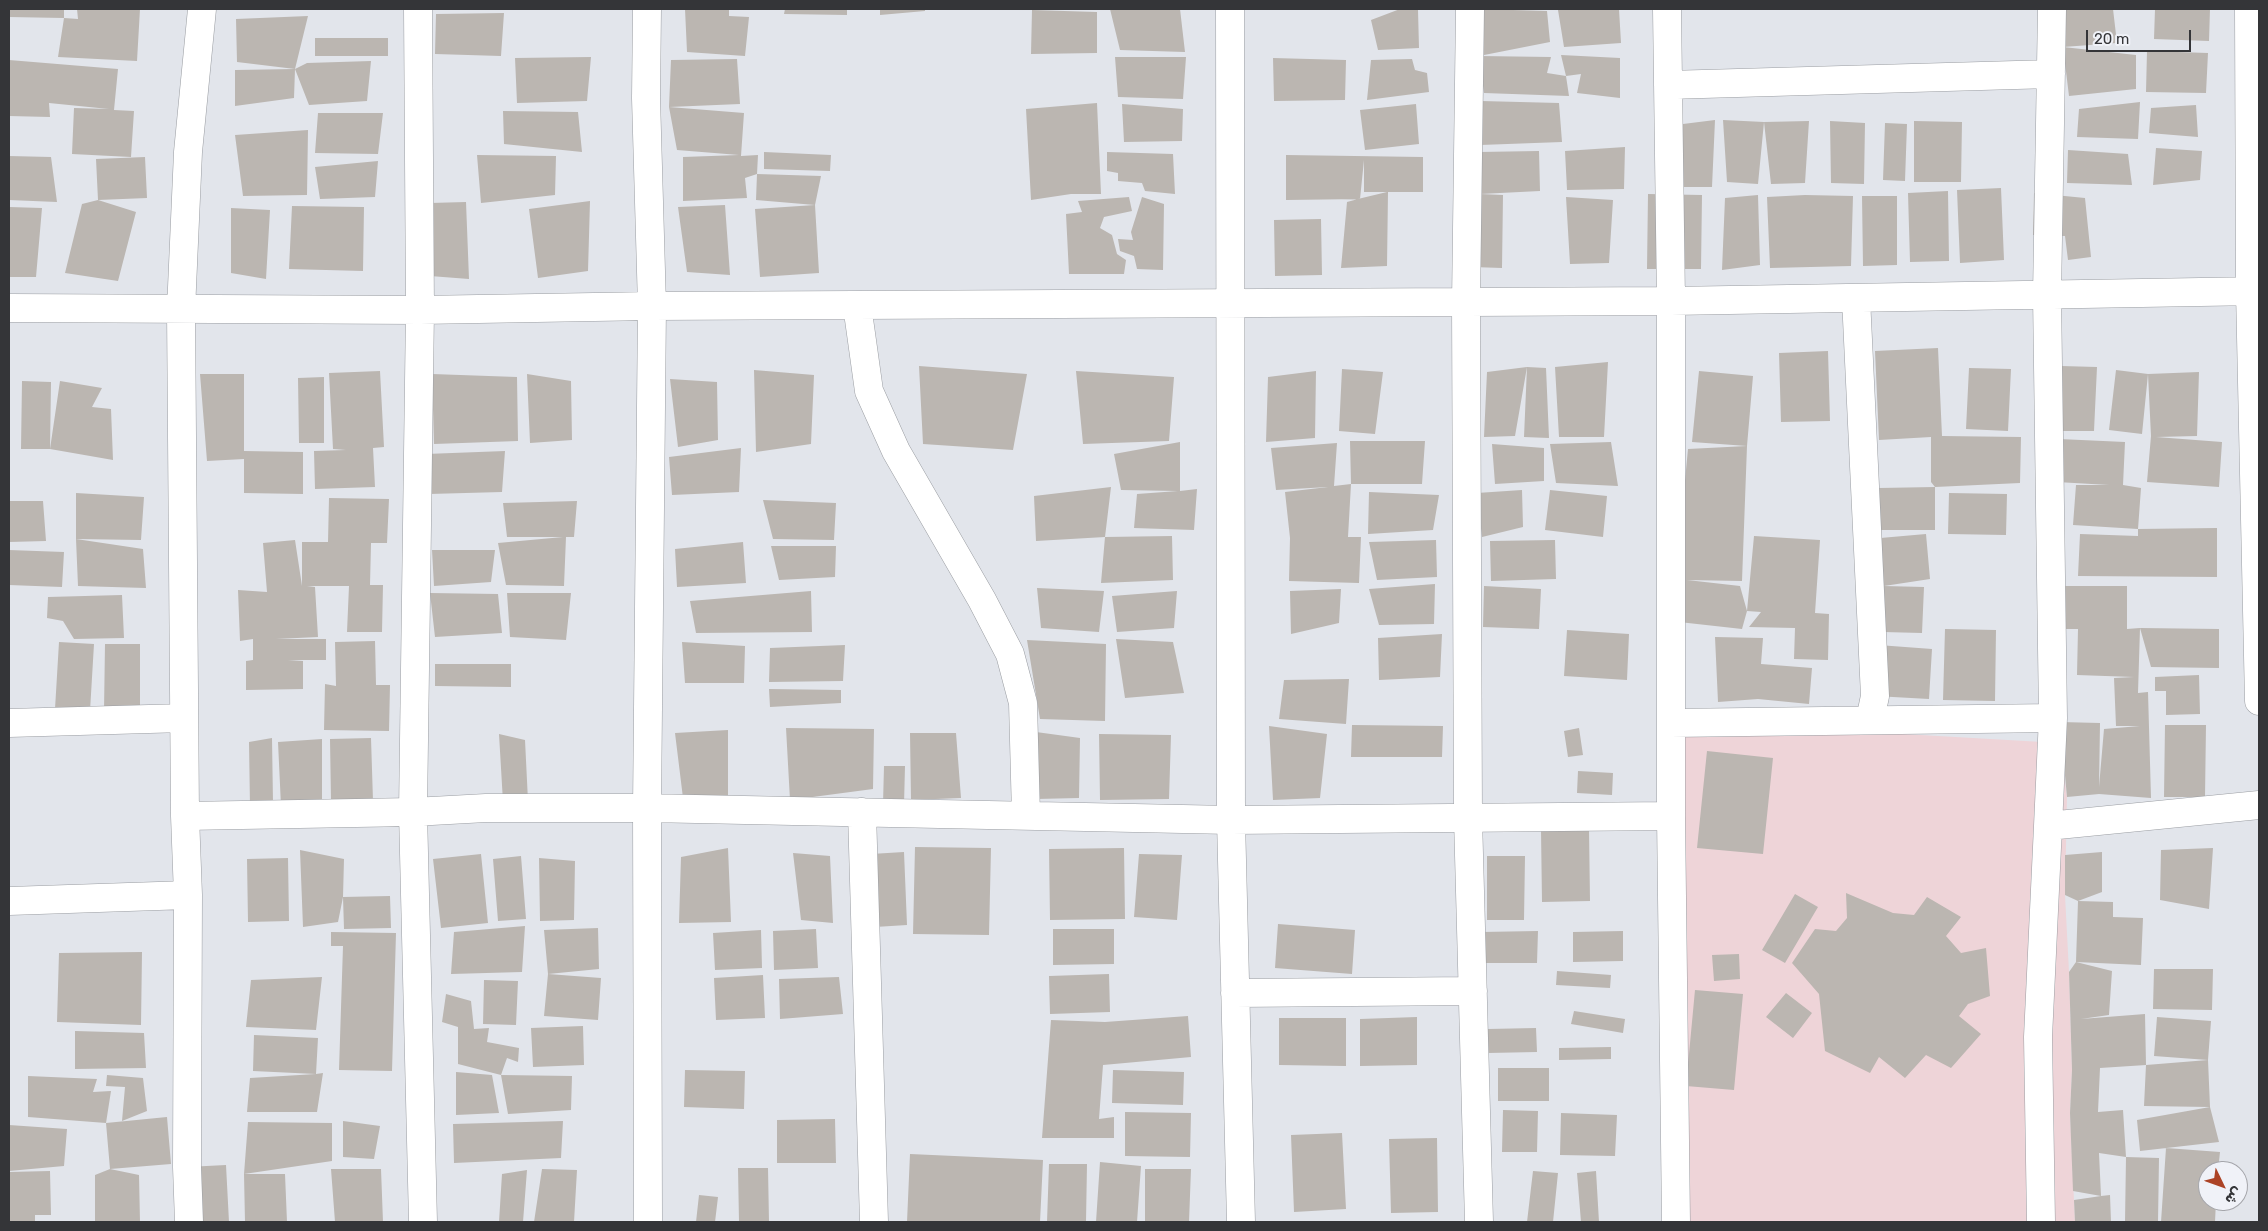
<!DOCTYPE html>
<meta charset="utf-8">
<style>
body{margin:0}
#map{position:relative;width:2268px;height:1231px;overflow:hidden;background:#e2e5eb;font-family:Rubik,"Noto Naskh Arabic",sans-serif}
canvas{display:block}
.frame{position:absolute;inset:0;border:10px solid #343538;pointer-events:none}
.north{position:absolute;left:2198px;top:1161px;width:50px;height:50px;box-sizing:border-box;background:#f0f2f8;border:1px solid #a5a6ab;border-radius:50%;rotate:132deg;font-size:14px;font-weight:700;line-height:20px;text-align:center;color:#343538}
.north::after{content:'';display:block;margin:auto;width:18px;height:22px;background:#ac4326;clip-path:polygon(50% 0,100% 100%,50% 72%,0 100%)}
.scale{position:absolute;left:2086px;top:30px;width:105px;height:22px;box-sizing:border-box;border:2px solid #343538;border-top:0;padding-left:6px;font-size:15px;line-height:18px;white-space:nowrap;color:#343538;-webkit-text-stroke:4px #f0f2f8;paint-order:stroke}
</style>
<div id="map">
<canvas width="2268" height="1231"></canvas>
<div class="frame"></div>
<div class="north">ش</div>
<div class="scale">20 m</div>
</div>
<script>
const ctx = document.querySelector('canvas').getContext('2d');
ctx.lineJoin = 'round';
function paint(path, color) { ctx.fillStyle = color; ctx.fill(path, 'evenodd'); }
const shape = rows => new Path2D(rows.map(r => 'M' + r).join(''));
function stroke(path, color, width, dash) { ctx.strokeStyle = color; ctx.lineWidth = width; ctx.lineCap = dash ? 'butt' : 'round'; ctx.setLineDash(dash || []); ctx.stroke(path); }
paint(shape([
 [1676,721,2060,743,2067,797,2065,895,2069,972,2072,1070,2070,1113,2075,1222,1669,1222]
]), '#eed4d8');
paint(shape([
 [9,9,64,9,64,18,9,17],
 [77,9,140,9,137,61,58,57,64,18,78,19],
 [685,9,729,9,729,16,749,17,745,56,687,52],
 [785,9,847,9,847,15,784,14],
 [880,9,925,9,925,11,880,15],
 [1110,9,1180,9,1185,52,1120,50],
 [1400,9,1418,10,1419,48,1378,50,1371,20],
 [1479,9,1547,11,1550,42,1479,56,1551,57,1547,73,1566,76,1569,96,1484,93,1479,56],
 [1619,9,1621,43,1564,47,1558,10],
 [2065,9,2113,9,2117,43,2063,47],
 [2155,9,2210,9,2209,41,2154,39],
 [1032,10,1097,12,1097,53,1031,54],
 [504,13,501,56,435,54,436,14],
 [308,16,295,69,307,63,371,61,367,101,309,105,295,69,294,98,235,106,235,70,295,69,237,62,236,19],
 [315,38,388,38,388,56,315,56],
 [2063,47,2136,55,2136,89,2069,96],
 [2147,51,2208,53,2206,93,2146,92],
 [1561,55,1620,58,1620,98,1577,93,1581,74,1566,76],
 [591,57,587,101,517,103,515,58],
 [1115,57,1186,57,1183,99,1118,97],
 [1273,58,1346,60,1345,100,1274,101],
 [737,59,740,104,669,107,671,60],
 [1412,59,1415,70,1427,73,1429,92,1367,100,1371,60],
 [9,60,118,69,114,110,134,111,131,157,72,154,74,108,109,109,49,103,50,117,9,116],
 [1481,101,1559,103,1562,142,1480,145],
 [2140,102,2138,139,2077,137,2079,109],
 [1097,103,1101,194,1071,194,1031,200,1026,109],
 [1122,104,1183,109,1182,141,1124,142],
 [1416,104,1419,144,1365,150,1360,110],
 [2196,105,2198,137,2149,133,2151,108],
 [669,107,744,113,741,156,758,155,757,174,821,176,815,205,819,273,760,277,755,209,815,205,756,200,757,174,745,178,747,198,683,201,683,157,739,155,677,150],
 [503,111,578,112,582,152,504,144],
 [318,113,383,113,378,154,315,153],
 [1715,120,1712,187,1681,187,1675,125],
 [1723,120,1764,122,1758,184,1727,182],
 [1809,121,1805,183,1771,184,1764,122],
 [1830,121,1865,123,1864,184,1831,183],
 [1914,121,1962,122,1961,182,1914,182],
 [1885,123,1907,124,1905,181,1883,180],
 [308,130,307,195,243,196,235,135],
 [1625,147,1624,189,1567,190,1565,151],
 [2156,148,2202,151,2200,180,2153,185],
 [2068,150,2128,154,2132,185,2067,183],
 [1539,151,1540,191,1480,194,1503,195,1502,268,1473,267,1479,152],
 [764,152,831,155,830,171,764,169],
 [1107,152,1173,154,1175,194,1145,191,1142,183,1118,181,1118,173,1107,171],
 [477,155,556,156,555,195,481,203],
 [1286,155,1423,157,1423,192,1388,192,1387,266,1341,268,1347,202,1362,198,1387,192,1364,192,1364,160,1360,199,1286,200],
 [9,156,51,157,57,202,9,200],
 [145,157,147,198,98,200,96,159],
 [378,161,375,197,320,199,315,167],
 [2001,188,2004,260,1960,263,1957,190],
 [1948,191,1949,261,1910,262,1908,193],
 [2034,193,2085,198,2091,257,2068,260,2065,236,2033,235],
 [1648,194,1702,195,1701,269,1647,269],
 [1758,195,1760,265,1722,270,1725,198],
 [1805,195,1853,196,1851,266,1770,268,1767,197],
 [1862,196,1897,196,1897,265,1863,266],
 [1129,197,1132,211,1104,217,1100,228,1112,235,1117,254,1126,260,1124,274,1069,274,1066,214,1082,212,1078,201],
 [1142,197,1164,204,1163,270,1137,269,1134,256,1120,251,1118,239,1133,240,1131,232],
 [1566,197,1613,200,1609,263,1570,264],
 [98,200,136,212,118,281,65,273,82,204],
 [590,201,588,271,538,278,529,209],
 [466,202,469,279,430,276,430,203],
 [725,205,730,275,687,272,678,207],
 [292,206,364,207,363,271,289,269],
 [9,207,42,208,36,277,9,277],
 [231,208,270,210,266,279,231,273],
 [1321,219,1322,275,1275,276,1274,220],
 [1938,348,1942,436,2021,437,2020,483,1935,487,1931,482,1931,437,1879,440,1875,351],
 [1828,351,1830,421,1781,422,1779,353],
 [1608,362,1604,437,1559,437,1555,367],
 [919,366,1027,374,1013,450,923,444],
 [2061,366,2097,367,2094,431,2059,431],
 [1527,367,1515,436,1484,437,1487,372],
 [1527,367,1546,368,1549,438,1524,437],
 [1969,368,2011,369,2008,431,1966,429],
 [1342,369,1383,372,1375,434,1339,431],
 [754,370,814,375,811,444,756,452],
 [2116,370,2148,374,2142,434,2109,430],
 [380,371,384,447,373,448,375,487,315,489,314,451,346,450,333,449,329,373],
 [1076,371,1174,377,1169,441,1083,444],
 [1316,371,1315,438,1266,442,1268,377],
 [1699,371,1753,376,1747,446,1692,442],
 [2199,372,2197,436,2156,437,2222,442,2219,487,2147,482,2151,436,2148,374],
 [200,374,244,374,244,451,303,452,303,494,244,493,244,459,207,461],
 [432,374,517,377,518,441,434,444],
 [527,374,571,381,572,440,530,443],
 [324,377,324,443,299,443,298,378],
 [670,379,717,382,718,440,678,447],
 [22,381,51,382,50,449,21,449],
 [60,381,102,388,92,407,111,409,113,460,50,449],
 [2059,439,2125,442,2123,485,2141,488,2138,529,2073,525,2076,485,2109,485,2057,482],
 [1350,441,1425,441,1422,484,1351,484],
 [1180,442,1180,491,1197,489,1194,530,1134,528,1137,494,1178,491,1121,490,1114,454],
 [1611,442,1618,486,1556,483,1550,444],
 [1337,443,1334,486,1351,484,1348,537,1361,537,1359,583,1289,581,1290,538,1285,492,1328,487,1276,490,1271,448],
 [1492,444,1544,448,1544,481,1495,484],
 [1747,446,1742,581,1687,580,1740,586,1747,611,1742,629,1679,622,1684,491,1688,449],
 [741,448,739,492,672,495,669,457],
 [505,451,502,492,429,494,426,454],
 [1111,487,1105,537,1036,541,1034,496],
 [1935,487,1935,530,1879,530,1879,488],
 [1522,490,1523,527,1482,537,1477,493],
 [1550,490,1607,496,1603,537,1545,530],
 [1369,492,1439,495,1433,530,1368,534],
 [76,493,144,497,141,540,76,539,143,549,146,588,78,586,76,539],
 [1949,493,2007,494,2006,535,1948,534],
 [329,498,389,499,387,543,371,543,370,585,383,585,382,632,347,632,349,586,307,586,315,587,318,637,276,639,326,639,326,660,288,660,303,661,303,689,246,690,246,661,253,660,253,639,240,641,238,590,267,592,263,543,295,540,302,586,302,542,328,542],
 [763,500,836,503,834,540,773,539],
 [9,501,43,501,46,541,9,542],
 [577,501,574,537,566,537,564,586,506,585,498,543,563,537,507,537,503,503],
 [2217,528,2217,577,2078,576,2080,534,2138,536,2138,529],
 [1926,534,1930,579,1884,586,1872,585,1869,539],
 [1172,536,1173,580,1101,583,1105,537],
 [1754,536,1820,540,1815,613,1829,614,1828,660,1794,659,1795,628,1749,627,1761,612,1747,611],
 [1436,540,1437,577,1377,580,1369,542],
 [1555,540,1556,579,1491,581,1490,541],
 [743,542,746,583,677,587,675,549],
 [771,546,836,546,835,577,779,580],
 [9,550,64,552,62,587,9,585],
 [432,550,495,550,491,582,434,586],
 [1435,584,1434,624,1379,625,1369,589],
 [1484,586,1541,589,1539,629,1483,627],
 [1884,586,1924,587,1922,633,1883,632],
 [2064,586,2127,586,2127,629,2140,628,2219,629,2219,668,2151,667,2140,628,2138,693,2148,692,2151,798,2099,794,2067,797,2060,722,2100,723,2099,787,2104,729,2140,726,2116,726,2114,678,2134,677,2077,675,2078,629,2064,629],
 [1037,588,1104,591,1099,632,1041,628],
 [1341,589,1339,623,1291,634,1290,591],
 [811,591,812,632,696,633,690,601],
 [1177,591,1174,628,1117,632,1112,596],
 [430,593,498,594,502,633,435,637],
 [507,593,571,593,566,640,510,637],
 [122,595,124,638,74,639,63,621,47,618,48,597],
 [1945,629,1996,630,1995,701,1943,700],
 [1567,630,1629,634,1627,680,1564,676],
 [1442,634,1440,677,1379,680,1378,638],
 [1715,637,1763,638,1761,664,1812,668,1809,704,1758,699,1718,702],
 [1116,639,1173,642,1184,693,1125,698],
 [1027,640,1106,644,1105,721,1040,719],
 [375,641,376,685,390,685,389,731,324,730,325,684,336,686,335,642],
 [59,642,94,644,90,711,55,709],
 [682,642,745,646,744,683,685,683],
 [105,644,140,644,140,711,104,711],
 [845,645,843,681,769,682,770,648],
 [1878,645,1932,649,1929,699,1875,696],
 [435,664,511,664,511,687,435,686],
 [2199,675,2200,714,2166,715,2166,691,2155,691,2155,677],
 [1349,679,1346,724,1279,719,1284,680],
 [769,689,841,690,841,703,770,707],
 [1352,725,1443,726,1442,757,1351,757],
 [2165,725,2206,725,2205,797,2164,797],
 [1269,726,1327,734,1320,798,1273,800],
 [786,728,874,729,873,789,790,800],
 [1579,728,1583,755,1568,757,1564,731],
 [728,730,728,801,683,798,675,733],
 [1036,732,1080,738,1079,798,1036,799],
 [910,733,956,733,961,798,911,800],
 [499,734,525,740,528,801,503,802],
 [1099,734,1171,735,1169,799,1100,800],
 [272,738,273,803,250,807,249,742],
 [371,738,373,801,331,801,330,739],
 [322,739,322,801,281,806,278,742],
 [1707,751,1773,758,1763,854,1697,848],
 [884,766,905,766,904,805,883,804],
 [1578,771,1613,773,1612,795,1577,793],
 [1589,829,1590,901,1542,902,1541,830],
 [915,847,991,848,989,935,913,934],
 [728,848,731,922,679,923,681,857],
 [1124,848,1125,919,1050,920,1049,849],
 [2213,848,2209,909,2160,900,2161,850],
 [300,850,344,859,343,897,338,922,303,927],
 [904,852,907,925,875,927,871,854],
 [2102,852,2102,892,2078,901,2065,895,2065,855],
 [793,853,830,856,833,923,801,920],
 [481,854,488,923,441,928,433,859],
 [1139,854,1182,855,1177,920,1134,917],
 [521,856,526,919,498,921,493,859],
 [1487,856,1525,856,1524,920,1487,920],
 [288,858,289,921,248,922,247,859],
 [539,858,575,861,574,920,540,921],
 [1846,893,1893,913,1914,915,1927,897,1961,917,1946,936,1961,953,1986,948,1990,996,1968,1004,1959,1016,1981,1034,1951,1068,1926,1055,1905,1078,1879,1057,1870,1073,1825,1051,1819,994,1792,963,1815,929,1836,931,1847,918],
 [1795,894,1818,907,1785,963,1762,950],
 [390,896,391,928,344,929,343,897],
 [2078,901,2113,902,2113,917,2143,918,2141,965,2076,962],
 [1278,924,1355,930,1352,974,1275,968],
 [525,926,522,972,451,974,454,932],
 [598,928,599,969,548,974,544,930],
 [816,929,818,968,774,970,773,931],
 [1053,929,1114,929,1114,964,1053,965],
 [761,930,762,968,715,970,713,933],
 [1538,931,1537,963,1481,963,1481,932],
 [1623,931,1623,961,1573,962,1573,932],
 [331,932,396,933,392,1071,339,1070,343,946,331,946],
 [142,952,141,1025,57,1022,59,953],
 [1739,954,1740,979,1714,981,1712,955],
 [2076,962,2112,971,2109,1015,2081,1019,2145,1014,2146,1065,2100,1068,2098,1112,2123,1110,2126,1157,2099,1153,2101,1196,2110,1195,2111,1222,2075,1222,2074,1200,2101,1196,2073,1191,2070,1113,2072,1070,2069,972],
 [2154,969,2213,969,2212,1010,2153,1009],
 [1557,971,1611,975,1610,988,1556,985],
 [548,974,601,978,598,1020,544,1016],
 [1109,974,1110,1012,1050,1014,1049,976],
 [763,975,765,1018,716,1020,714,978],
 [322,977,316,1030,246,1027,251,980],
 [839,977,843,1014,780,1019,779,979],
 [484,980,518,981,516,1025,483,1024],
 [1695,990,1743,994,1734,1090,1686,1086],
 [1786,993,1812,1013,1793,1038,1766,1017],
 [446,994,471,1001,474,1029,489,1028,487,1042,519,1048,518,1062,507,1058,501,1075,458,1064,458,1027,442,1022],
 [1574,1011,1625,1019,1623,1033,1571,1024],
 [1188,1016,1191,1057,1103,1065,1099,1119,1114,1117,1114,1138,1042,1138,1051,1020,1105,1022],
 [1417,1017,1417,1065,1360,1066,1360,1019],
 [2157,1017,2211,1021,2208,1060,2210,1107,2144,1106,2146,1065,2208,1060,2154,1056],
 [1279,1018,1346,1018,1346,1066,1279,1065],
 [583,1026,584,1065,533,1067,531,1028],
 [1536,1028,1537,1052,1488,1053,1488,1029],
 [75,1031,144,1033,146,1068,75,1069],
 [254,1035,318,1038,316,1074,323,1073,317,1112,247,1112,250,1078,316,1074,253,1071],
 [1611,1047,1611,1059,1559,1060,1559,1048],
 [1498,1068,1549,1068,1549,1101,1498,1101],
 [685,1070,745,1071,744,1109,684,1107],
 [1113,1070,1184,1072,1183,1105,1112,1103],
 [456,1072,492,1075,499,1113,456,1115],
 [107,1075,143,1078,147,1111,122,1121,125,1087,106,1086],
 [501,1075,572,1076,571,1110,508,1114],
 [28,1076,97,1079,93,1092,111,1091,106,1123,167,1117,171,1164,110,1169,139,1175,140,1222,95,1222,95,1175,110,1169,106,1123,28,1117],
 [2210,1107,2219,1142,2140,1151,2137,1120],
 [1503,1110,1538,1111,1537,1152,1502,1152],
 [1125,1112,1191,1113,1190,1157,1125,1156],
 [1561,1113,1617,1115,1615,1156,1560,1155],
 [835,1119,836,1163,777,1163,777,1120],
 [343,1121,380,1126,374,1159,343,1157],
 [563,1121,561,1158,454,1163,453,1124],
 [248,1122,332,1123,332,1161,244,1174,285,1174,287,1222,245,1222,244,1174],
 [9,1125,67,1129,64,1166,9,1171],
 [1342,1133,1346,1209,1294,1212,1291,1135],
 [1437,1138,1438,1212,1391,1213,1389,1139],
 [2166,1148,2220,1152,2218,1171,2208,1171,2208,1201,2216,1201,2215,1222,2161,1222],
 [910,1154,1043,1160,1040,1222,907,1222],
 [2126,1157,2159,1158,2158,1222,2125,1222],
 [1100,1162,1141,1166,1137,1222,1096,1222],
 [1049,1164,1087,1164,1086,1222,1047,1222],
 [226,1165,229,1222,189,1222,187,1167],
 [738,1168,768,1168,769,1222,739,1222],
 [331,1169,381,1169,383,1222,335,1222],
 [542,1169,577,1170,574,1222,534,1222],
 [1145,1169,1191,1169,1189,1222,1145,1222],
 [527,1170,523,1222,499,1222,502,1174],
 [50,1171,51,1215,35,1215,35,1222,9,1222,9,1172],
 [1533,1171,1558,1173,1553,1222,1527,1222],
 [1596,1171,1599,1222,1581,1222,1577,1173],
 [699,1195,718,1197,715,1222,696,1222]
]), '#bbb6b1');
const minor = shape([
 [418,9,420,310,413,812,423,1222],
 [647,9,646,98,652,306,647,808,648,1222],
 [1230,9,1231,820,1241,1222],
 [1470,9,1466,302,1468,818,1479,1222],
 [1667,9,1671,301,1671,816,1676,1222],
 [2249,9,2250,291,2259,701],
 [1668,85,2051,74],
 [1856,298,1875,696,1870,720],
 [857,305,869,391,896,451,982,600,1010,654,1023,703,1026,815],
 [9,308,420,310,652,306,1671,301,2259,291],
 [9,723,184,718],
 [1671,723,2053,718],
 [862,812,874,1222],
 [185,816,181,310,188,152,202,9],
 [2048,826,2053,718,2047,295,2052,9],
 [188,895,187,1167,189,1222],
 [9,901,188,895,185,816,413,812,486,808,647,808,1231,820,1671,816],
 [1235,993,1473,991],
 [2041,1222,2038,1037,2048,826,2259,805]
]);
stroke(minor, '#9a9da2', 29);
stroke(minor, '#fff', 28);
</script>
